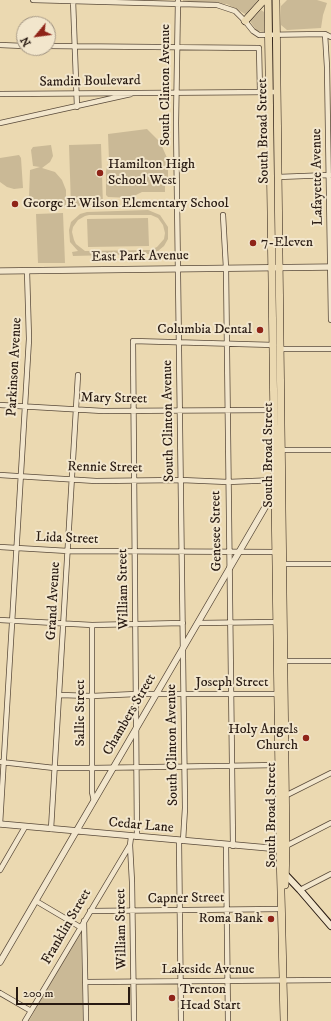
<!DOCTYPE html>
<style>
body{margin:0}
#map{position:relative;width:331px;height:1021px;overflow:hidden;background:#ebd9b1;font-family:"IM FELL DW Pica",serif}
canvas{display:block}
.north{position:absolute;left:16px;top:16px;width:40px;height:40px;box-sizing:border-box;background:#f2e6cc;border:1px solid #a19482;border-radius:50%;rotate:241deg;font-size:11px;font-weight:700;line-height:16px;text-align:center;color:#281a12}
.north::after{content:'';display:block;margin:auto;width:14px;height:18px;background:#8f2418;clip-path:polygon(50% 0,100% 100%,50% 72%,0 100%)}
.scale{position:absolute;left:16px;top:987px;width:114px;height:18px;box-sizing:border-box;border:2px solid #281a12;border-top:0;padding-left:5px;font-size:12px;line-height:14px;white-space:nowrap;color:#281a12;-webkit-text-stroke:3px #f2e6cc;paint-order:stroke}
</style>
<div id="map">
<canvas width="331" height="1021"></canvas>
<div class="north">N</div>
<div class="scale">200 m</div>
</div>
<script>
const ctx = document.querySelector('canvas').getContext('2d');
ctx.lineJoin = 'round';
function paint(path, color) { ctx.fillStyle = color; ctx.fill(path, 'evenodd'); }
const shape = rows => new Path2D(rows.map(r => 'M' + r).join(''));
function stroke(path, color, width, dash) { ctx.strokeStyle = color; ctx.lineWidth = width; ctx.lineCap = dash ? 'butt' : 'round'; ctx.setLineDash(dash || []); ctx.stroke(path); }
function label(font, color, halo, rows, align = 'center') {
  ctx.font = font + ' "IM FELL DW Pica",serif'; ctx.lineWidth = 4; ctx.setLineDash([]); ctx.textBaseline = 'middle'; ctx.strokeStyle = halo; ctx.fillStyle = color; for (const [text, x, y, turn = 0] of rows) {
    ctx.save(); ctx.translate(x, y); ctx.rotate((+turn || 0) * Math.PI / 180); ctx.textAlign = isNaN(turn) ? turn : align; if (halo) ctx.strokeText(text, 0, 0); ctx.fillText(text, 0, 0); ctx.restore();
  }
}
paint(shape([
 [183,0,259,0,247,15,227,4,183,2],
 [287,0,317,0,327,3,323,15,321,28,287,30,281,25,281,6],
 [261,10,264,12,264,32,257,31,250,21],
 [147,129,160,142,168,160,168,185,165,185,165,192,142,192,130,198,108,197,106,195,106,171,109,160,108,134],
 [101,144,103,205,71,206,69,145],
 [51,145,53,156,50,162,42,168,55,172,62,180,66,190,66,206,37,207,33,205,29,198,30,170,40,167,33,166,31,150,33,147],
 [19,155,21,158,23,188,14,189,7,187,0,182,0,158],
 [148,210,160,215,168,227,168,239,164,246,158,251,149,254,73,256,72,252,78,251,70,242,69,230,71,222,80,214,87,212],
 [89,215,151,215,158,218,163,225,165,233,164,239,157,247,150,250,85,251,76,244,74,240,72,232,73,227,78,220,85,216],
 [63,213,65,263,38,263,36,214],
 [148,218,149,246,88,247,87,219],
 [81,929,83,1021,29,1021]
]), '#cab996');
const minor = shape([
 [33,0,217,5,235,11,245,21,253,31,259,35,325,34,331,37],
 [73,0,77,107],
 [178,0,176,123,185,808,183,841],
 [325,34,327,67,331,320],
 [0,45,24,46],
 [48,46,259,48,260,92],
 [0,94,277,92],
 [0,123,131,94],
 [278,177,330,175],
 [223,215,226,268,233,846],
 [280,349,331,349],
 [0,405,103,411,275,410],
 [281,450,331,450],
 [0,475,96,481,181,480,228,482,276,480],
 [0,547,68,551,276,552],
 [280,564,331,564],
 [0,620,92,625,183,623],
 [198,623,277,622],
 [92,625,92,792,94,801],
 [283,661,331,661],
 [60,695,92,696,136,694,279,694],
 [1,762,54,768,92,768,279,765],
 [285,796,331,773],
 [0,824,29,339,27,271],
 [51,829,78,375],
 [131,837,130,845,132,882,134,1021],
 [137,837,133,341,274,345],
 [179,841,181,1021],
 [226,845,228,1021],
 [286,846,331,823],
 [0,870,25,827],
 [300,890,331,874],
 [36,901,80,927],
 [90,911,282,909],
 [84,921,86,1021],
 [86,982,331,980],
 [0,993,31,1011],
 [25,1021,130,845]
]);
const tertiary = shape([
 [0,271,331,267],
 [0,824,280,849],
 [0,962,274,492]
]);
const secondary = shape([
 [283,872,300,890,331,926]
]);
const primary = shape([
 [268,0,280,849,284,1021],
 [276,0,286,846,285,885],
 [245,21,264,0]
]);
stroke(minor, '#594a3a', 6);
stroke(tertiary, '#594a3a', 7);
stroke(secondary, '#281a12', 8);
stroke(primary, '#281a12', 8);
stroke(minor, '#f2e6cc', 4.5);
stroke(tertiary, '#f2e6cc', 5.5);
stroke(secondary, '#f2e6cc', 6);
stroke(primary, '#ebd9b1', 7);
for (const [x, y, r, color] of [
 [100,173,4,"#8f2418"],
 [15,204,4,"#8f2418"],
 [253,243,4,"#8f2418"],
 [260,330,4,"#8f2418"],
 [306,738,4,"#8f2418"],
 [271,919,4,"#8f2418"],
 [172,998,4,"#8f2418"]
]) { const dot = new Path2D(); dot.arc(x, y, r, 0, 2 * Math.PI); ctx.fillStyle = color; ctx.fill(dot); stroke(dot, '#f2e6cc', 1.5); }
label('14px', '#281a12', '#f2e6cc', [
 ["Samdin Boulevard",90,82,-1],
 ["South Clinton Avenue",166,85,-90],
 ["South Broad Street",264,131,-91],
 ["Lafayette Avenue",318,177,-91],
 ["East Park Avenue",140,257,-1],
 ["Parkinson Avenue",15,367,-87],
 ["Mary Street",114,399,1],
 ["South Clinton Avenue",169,421,-91],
 ["South Broad Street",269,455,-90],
 ["Rennie Street",105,468,1],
 ["Genesee Street",217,531,-91],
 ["Lida Street",67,539,2],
 ["William Street",124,589,-91],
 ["Grand Avenue",54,601,-87],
 ["Joseph Street",232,683],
 ["Sallie Street",81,713,-90],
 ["Chambers Street",130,715,-60],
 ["South Clinton Avenue",173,745,-91],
 ["South Broad Street",272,815,-90],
 ["Cedar Lane",141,826,5],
 ["Capner Street",186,899,-1],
 ["Franklin Street",67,927,-60],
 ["William Street",122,929,-91],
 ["Lakeside Avenue",208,970]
]);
label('14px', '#281a12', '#f2e6cc', [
 ["Hamilton High",108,165],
 ["School West",108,181],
 ["George E Wilson Elementary School",23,204],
 ["7-Eleven",261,243],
 ["Columbia Dental",252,330,"right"],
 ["Holy Angels",298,730,"right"],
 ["Church",298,746,"right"],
 ["Roma Bank",263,919,"right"],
 ["Trenton",180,990],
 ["Head Start",180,1006]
], 'left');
</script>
